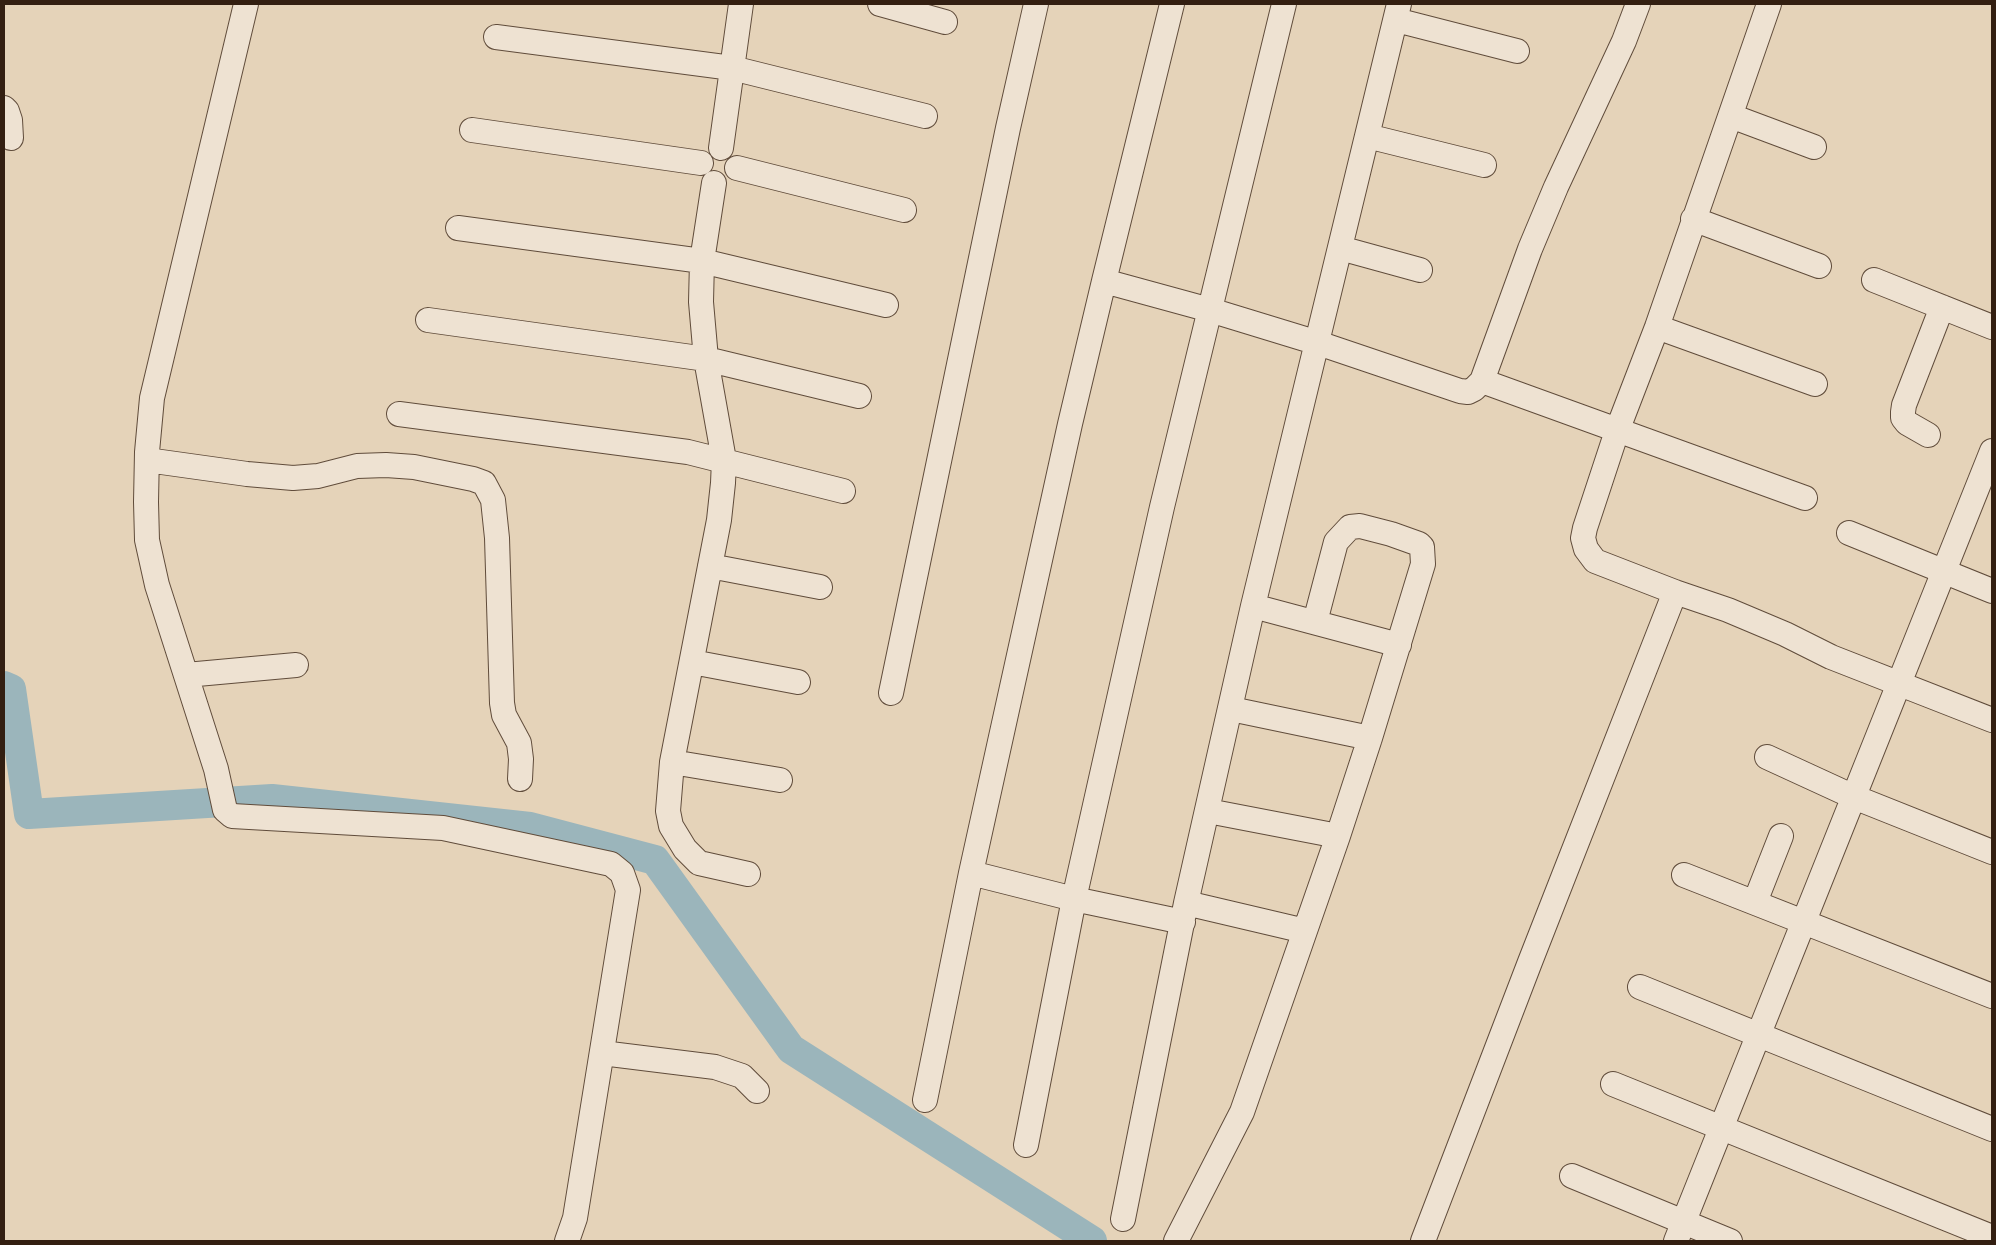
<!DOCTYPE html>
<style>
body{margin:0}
#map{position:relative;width:1996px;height:1245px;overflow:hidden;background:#e5d3b9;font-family:"IM FELL English",serif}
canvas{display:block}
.frame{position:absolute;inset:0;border:5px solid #331f11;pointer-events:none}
</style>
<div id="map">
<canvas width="1996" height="1245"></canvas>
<div class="frame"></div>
</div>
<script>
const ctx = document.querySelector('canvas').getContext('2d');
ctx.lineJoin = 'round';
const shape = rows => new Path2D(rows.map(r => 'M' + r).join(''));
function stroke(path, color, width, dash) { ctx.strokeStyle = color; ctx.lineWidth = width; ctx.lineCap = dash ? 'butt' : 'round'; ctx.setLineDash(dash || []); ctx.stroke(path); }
stroke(shape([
 [4,686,11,689,29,814,272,799,530,827,655,860,791,1049,1092,1241]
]), '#9bb5bb', 30);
const minor = shape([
 [246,4,152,398,147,452,146,502,147,540,157,585,216,769,225,810,232,816,443,828,611,864,622,873,628,890,575,1218,567,1241],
 [880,4,945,22],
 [1769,4,1657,327,1617,431,1585,528,1583,538,1586,549,1595,561,1675,592,1728,610,1785,634,1831,657,1992,720],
 [1396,20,1517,51],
 [496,37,732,68,925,116],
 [4,108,7,111,10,120,11,138],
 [1731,116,1814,147],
 [472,130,701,163],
 [1367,136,1484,165],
 [721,148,741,4],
 [737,168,904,210],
 [714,183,702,261,701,302,706,359,724,460,723,483,719,520,672,762,668,811,671,826,685,849,699,863,748,874],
 [1693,219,1819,266],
 [458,228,702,261,886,305],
 [1340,248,1420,270],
 [1874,280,1992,327],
 [1104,281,1210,310,1318,343,1460,391,1468,392,1474,389,1482,381,1530,249,1556,187,1624,41,1638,4],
 [428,320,706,359,859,396],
 [1657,327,1815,384],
 [1482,381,1805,498],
 [399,414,688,452,843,491],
 [1928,435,1907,423,1903,418,1903,412,1904,405,1942,307],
 [147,460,247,474,293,478,318,476,357,466,386,465,414,467,473,479,484,483,493,500,497,538,502,703,504,715,519,743,521,759,520,779],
 [1849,533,1992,591],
 [710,566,820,587],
 [1253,606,1399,645],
 [692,662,798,682],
 [186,675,296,665],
 [891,693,1008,128,1036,4],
 [1231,709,1370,738],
 [1767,757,1854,797,1992,852],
 [672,762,780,780],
 [1208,811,1338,836],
 [971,873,1074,899,1183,922],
 [1684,875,1992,996],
 [1755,902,1781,836],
 [1186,903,1305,931],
 [1640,987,1992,1129],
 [602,1053,715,1067,742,1076,757,1091],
 [1613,1084,1992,1237],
 [925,1100,971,873,1070,424,1104,281,1172,4],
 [1026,1145,1074,899,1162,507,1284,4],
 [1572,1176,1730,1241],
 [1123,1219,1186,903,1253,606,1399,4],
 [1176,1241,1242,1112,1338,836,1370,738,1423,564,1422,547,1419,544,1391,534,1360,526,1350,527,1336,542,1315,622],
 [1423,1241,1530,962,1675,592],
 [1676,1241,1992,451]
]);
stroke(minor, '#604c3b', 26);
stroke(minor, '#eee2d2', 24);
</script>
